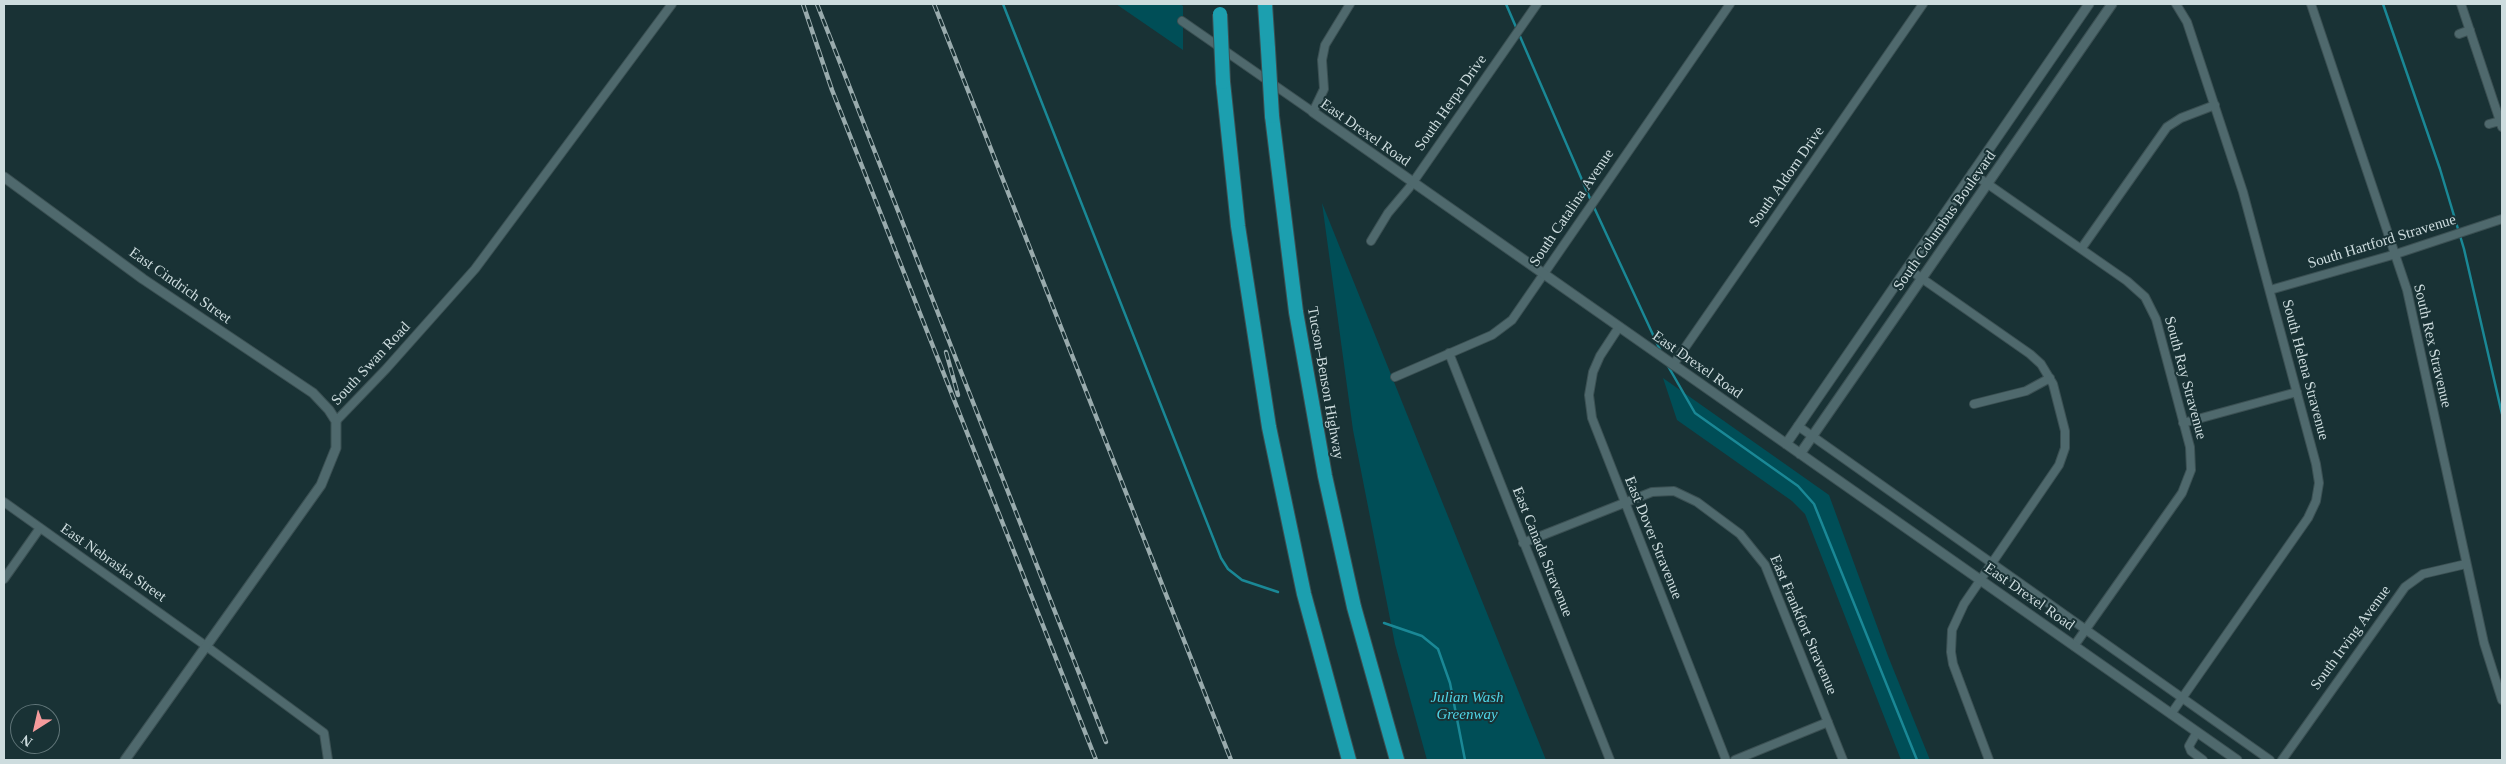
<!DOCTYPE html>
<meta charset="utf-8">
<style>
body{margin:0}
#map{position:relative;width:2506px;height:764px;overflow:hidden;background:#193235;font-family:Georgia,serif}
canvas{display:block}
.frame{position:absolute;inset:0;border:5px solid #cddcde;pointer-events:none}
.north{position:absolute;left:10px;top:704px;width:50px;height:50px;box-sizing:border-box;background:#193235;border:1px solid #617679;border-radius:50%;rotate:215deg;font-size:14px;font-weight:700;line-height:20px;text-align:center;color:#cddcde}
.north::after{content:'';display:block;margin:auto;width:18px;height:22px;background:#f59b9c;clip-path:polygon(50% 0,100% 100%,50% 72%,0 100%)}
</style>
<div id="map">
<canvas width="2506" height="764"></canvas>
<div class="frame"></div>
<div class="north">N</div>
</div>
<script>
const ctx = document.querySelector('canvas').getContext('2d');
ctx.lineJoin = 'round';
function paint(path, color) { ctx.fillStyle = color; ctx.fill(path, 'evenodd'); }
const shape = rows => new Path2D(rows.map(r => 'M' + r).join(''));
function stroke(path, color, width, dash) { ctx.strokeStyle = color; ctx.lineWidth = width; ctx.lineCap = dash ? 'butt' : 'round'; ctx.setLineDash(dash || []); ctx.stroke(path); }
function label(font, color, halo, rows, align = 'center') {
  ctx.font = font + ' Georgia,serif'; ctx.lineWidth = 4; ctx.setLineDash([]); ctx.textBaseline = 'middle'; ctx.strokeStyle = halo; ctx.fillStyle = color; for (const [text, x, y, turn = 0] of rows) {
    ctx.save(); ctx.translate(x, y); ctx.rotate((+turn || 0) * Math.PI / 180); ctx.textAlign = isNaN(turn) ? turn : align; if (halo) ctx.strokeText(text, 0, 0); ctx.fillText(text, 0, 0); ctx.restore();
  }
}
paint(shape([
 [1116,4,1180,4,1183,6,1183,50],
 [1322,203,1546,760,1427,760,1395,644,1353,430],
 [1663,378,1829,495,1888,656,1930,760,1901,760,1805,514,1792,501,1677,420]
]), '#004e57');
stroke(shape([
 [1003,4,1221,558,1228,569,1242,580,1278,592],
 [1506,4,1592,203,1661,352],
 [2383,4,2440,169,2464,249,2502,414],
 [1668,366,1695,413,1798,486,1814,504,1917,760],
 [1384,623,1422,636,1438,649,1450,683,1465,760]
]), '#1a8896', 2.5);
const minor = shape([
 [2311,4,2407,290,2484,643,2502,700],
 [2461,4,2502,127],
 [1182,21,1313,112,1324,89,1322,60,1325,45,1350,4],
 [2459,34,2470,30],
 [2489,124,2500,121],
 [1972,173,2127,281,2145,297,2156,319,2190,447,2191,470,2182,493,2074,646],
 [1371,241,1388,213,1409,188,1537,4],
 [2081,249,2167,127,2181,118,2215,105],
 [1907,268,2030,354,2041,364,2053,384,2065,431,2065,448,2059,465,1964,604,1952,630,1951,652,1953,664,1989,760],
 [2270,290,2396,254,2502,219],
 [1619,327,1600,356,1593,372,1589,395,1592,418,1726,760],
 [1449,353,1610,760],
 [1673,365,1923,4],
 [1395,377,1492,335,1512,320,1730,4],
 [1974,404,2026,391,2050,378],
 [336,421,386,369,475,269,672,4],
 [2183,423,2297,392],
 [1798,426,2270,760],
 [4,502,206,646,324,733,328,760],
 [1523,543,1652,492,1674,491,1697,502,1740,534,1765,565,1843,760],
 [4,579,40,528],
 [2171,714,2308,518,2316,501,2319,483,2316,464,2243,192,2187,22,2176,4],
 [2197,732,2189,746,2191,751,2203,760],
 [1735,760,1828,722],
 [2282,760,2405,587,2423,574,2466,564]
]);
const tertiary = shape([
 [1313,112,2237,760],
 [4,177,143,279,313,393,329,410,336,421,336,448,321,485,125,760],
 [1786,444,2089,4],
 [1800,454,2112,4]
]);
const motorway = shape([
 [1265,4,1268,49],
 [1223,82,1238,226,1269,427,1304,594,1349,760],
 [1272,116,1296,312,1325,476,1354,607,1397,760]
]);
stroke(minor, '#3b5053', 10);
stroke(tertiary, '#3b5053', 11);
stroke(motorway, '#3b5053', 16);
stroke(minor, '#4f696d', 8);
stroke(tertiary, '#4f696d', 9);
stroke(motorway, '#1c9faf', 14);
const rail = shape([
 [803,4,832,90,1096,760],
 [817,4,1106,742],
 [934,4,1231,760],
 [946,352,958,395]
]);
stroke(rail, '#99abad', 4.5);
stroke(rail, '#193235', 2.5, [8]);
const motorwayBridge = shape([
 [1220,14,1223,82],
 [1268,49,1272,116]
]);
stroke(motorwayBridge, '#3b5053', 16, []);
stroke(motorwayBridge, '#1c9faf', 14);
label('15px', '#cddcde', '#193235', [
 ["South Herpa Drive",1451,103,-55],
 ["East Drexel Road",1365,133,35],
 ["South Aldorn Drive",1787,177,-55],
 ["South Catalina Avenue",1572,208,-56],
 ["South Columbus Boulevard",1945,221,-55],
 ["South Hartford Stravenue",2382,242,-17],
 ["East Cindrich Street",180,286,35],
 ["South Rex Stravenue",2432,346,77],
 ["South Swan Road",371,364,-47],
 ["East Drexel Road",1697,365,35],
 ["South Helena Stravenue",2305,370,75],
 ["South Ray Stravenue",2185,378,75],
 ["Tucson–Benson Highway",1325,383,80],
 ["East Dover Stravenue",1653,538,68],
 ["East Canada Stravenue",1542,552,68],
 ["East Nebraska Street",113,563,35],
 ["East Drexel Road",2029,597,35],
 ["East Frankfort Stravenue",1803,625,67],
 ["South Irving Avenue",2351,638,-54]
]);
label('italic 15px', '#4fd6e8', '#193235', [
 ["Julian Wash",1467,698],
 ["Greenway",1467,715]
]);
</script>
